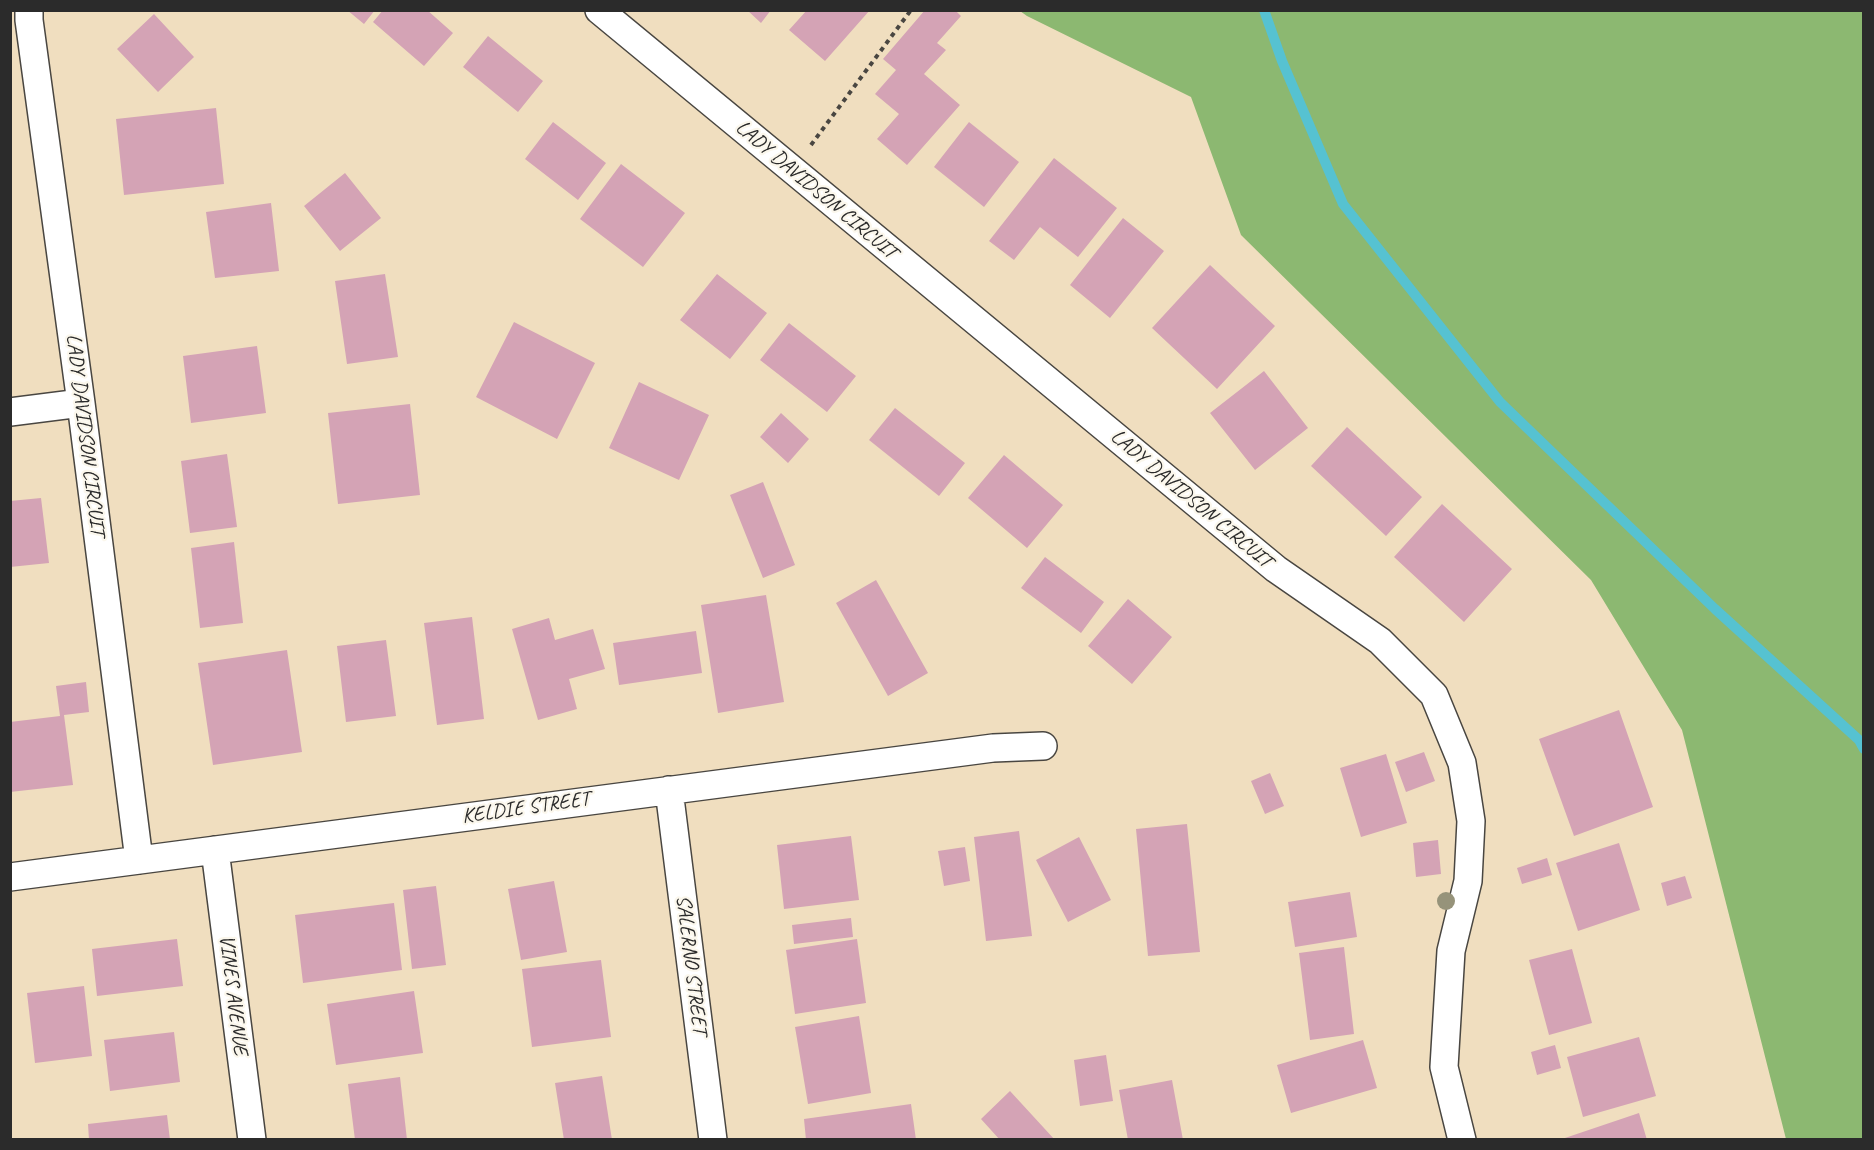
<!DOCTYPE html>
<style>
body{margin:0}
#map{position:relative;width:1874px;height:1150px;overflow:hidden;background:#f0debf;font-family:Caveat,sans-serif}
canvas{display:block}
.frame{position:absolute;inset:0;border:12px solid #2b2b2b;pointer-events:none}
</style>
<div id="map">
<canvas width="1874" height="1150"></canvas>
<div class="frame"></div>
</div>
<script>
const ctx = document.querySelector('canvas').getContext('2d');
ctx.lineJoin = 'round';
function paint(path, color) { ctx.fillStyle = color; ctx.fill(path, 'evenodd'); }
const shape = rows => new Path2D(rows.map(r => 'M' + r).join(''));
function stroke(path, color, width, dash) { ctx.strokeStyle = color; ctx.lineWidth = width; ctx.lineCap = dash ? 'butt' : 'round'; ctx.setLineDash(dash || []); ctx.stroke(path); }
function label(font, color, halo, rows, align = 'center') {
  ctx.font = font + ' Caveat,sans-serif'; ctx.lineWidth = 4.5; ctx.setLineDash([]); ctx.textBaseline = 'middle'; ctx.strokeStyle = halo; ctx.fillStyle = color; for (const [text, x, y, turn = 0] of rows) {
    ctx.save(); ctx.translate(x, y); ctx.rotate((+turn || 0) * Math.PI / 180); ctx.textAlign = isNaN(turn) ? turn : align; if (halo) ctx.strokeText(text, 0, 0); ctx.fillText(text, 0, 0); ctx.restore();
  }
}
paint(shape([
 [1020,11,1863,11,1863,1139,1786,1139,1682,730,1591,580,1241,235,1191,97,1027,16]
]), '#8cb871');
stroke(shape([
 [1264,10,1282,61,1343,204,1500,402,1715,609,1859,740,1864,749]
]), '#56c2d1', 10);
paint(shape([
 [347,10,375,10,364,24],
 [383,10,427,10,453,33,424,66,373,22],
 [747,10,771,10,761,23],
 [807,10,870,10,825,61,789,30],
 [925,10,955,10,961,16,937,43,946,50,924,74,960,105,907,165,877,139,899,114,875,94,896,70,883,59],
 [154,14,194,57,158,92,117,49],
 [488,36,543,81,518,112,463,67],
 [216,108,224,184,124,195,116,119],
 [553,122,606,163,578,200,525,159],
 [969,122,1019,162,984,207,934,167],
 [1054,158,1117,208,1078,257,1040,227,1014,260,989,241],
 [621,164,685,213,643,267,580,219],
 [345,173,381,218,340,251,304,206],
 [271,203,279,271,215,278,206,212],
 [1123,218,1164,251,1110,318,1070,285],
 [1210,265,1275,326,1217,389,1152,328],
 [385,274,398,357,347,364,335,281],
 [717,274,767,313,730,359,680,320],
 [514,322,595,363,557,439,476,397],
 [789,323,856,376,827,412,760,360],
 [257,346,266,413,191,423,183,356],
 [1264,371,1308,428,1255,470,1210,413],
 [639,382,709,415,679,480,609,448],
 [410,404,420,495,338,504,328,413],
 [895,408,965,463,939,496,869,440],
 [781,413,809,439,788,463,760,437],
 [1347,427,1422,497,1386,536,1311,466],
 [227,454,237,527,190,533,181,461],
 [1004,455,1063,505,1027,548,968,498],
 [763,482,795,565,763,578,730,495],
 [41,498,49,563,10,567,10,501],
 [1442,504,1512,569,1464,622,1394,557],
 [234,542,243,623,200,628,191,548],
 [1045,557,1104,602,1081,633,1021,588],
 [876,580,928,673,888,696,836,603],
 [766,595,784,702,718,713,701,605],
 [1128,599,1172,637,1132,684,1088,646],
 [472,617,484,719,437,725,424,623],
 [549,618,555,640,593,629,605,669,569,679,577,709,538,720,512,629],
 [696,631,702,673,619,685,613,643],
 [386,640,396,716,346,722,337,646],
 [287,650,302,752,213,765,198,663],
 [86,682,89,712,64,715,73,785,10,792,10,722,60,716,56,686],
 [1619,710,1653,807,1574,836,1539,739],
 [1424,752,1435,781,1406,792,1395,762],
 [1386,754,1407,823,1361,837,1340,768],
 [1270,773,1284,806,1265,814,1251,781],
 [1187,824,1200,952,1148,956,1136,829],
 [1019,831,1032,936,986,941,974,837],
 [851,836,859,900,784,909,777,845],
 [1079,837,1111,900,1068,922,1036,860],
 [1438,840,1441,874,1416,877,1413,843],
 [1619,843,1640,910,1578,931,1556,863],
 [965,847,970,881,944,886,938,851],
 [1547,858,1552,875,1522,884,1517,868],
 [1685,876,1692,898,1667,906,1661,883],
 [554,881,567,952,521,960,508,889],
 [436,886,446,965,412,969,403,890],
 [1350,892,1357,937,1295,947,1288,902],
 [394,903,402,970,303,983,295,915],
 [851,918,853,937,794,944,792,925],
 [177,939,183,986,97,996,92,949],
 [857,939,866,1003,795,1014,786,950],
 [1344,947,1354,1034,1310,1040,1299,953],
 [1572,949,1592,1023,1549,1035,1529,960],
 [601,960,611,1037,532,1047,522,969],
 [84,986,92,1056,35,1063,27,993],
 [414,991,423,1053,336,1065,327,1004],
 [859,1016,871,1093,808,1104,795,1027],
 [174,1032,180,1082,110,1091,104,1040],
 [1639,1037,1656,1096,1583,1117,1567,1057],
 [1363,1040,1377,1088,1291,1113,1277,1065],
 [1555,1045,1561,1068,1537,1075,1531,1052],
 [1106,1055,1113,1101,1080,1106,1074,1060],
 [602,1076,612,1140,564,1140,555,1083],
 [400,1077,407,1140,355,1140,348,1084],
 [1172,1080,1183,1140,1128,1140,1119,1090],
 [1010,1091,1055,1140,1000,1140,981,1119],
 [911,1104,916,1140,806,1140,804,1119],
 [1639,1113,1647,1140,1562,1140,1562,1139],
 [167,1115,170,1140,89,1140,88,1124]
]), '#d4a3b5');
const minor = shape([
 [29,10,29,20,81,403,139,860],
 [599,10,1276,569,1380,641,1434,695,1462,763,1471,821,1468,881,1451,951,1444,1067,1462,1140],
 [10,412,81,403],
 [669,790,713,1140],
 [215,850,252,1140],
 [10,877,993,748,1043,746]
]);
stroke(minor, '#494641', 30);
stroke(shape([
 [811,145,911,10]
]), '#494641', 4, [4.5, 4.5]);
stroke(minor, '#fff', 27);
ctx.fillStyle = '#96937a';
for (const [x, y] of [
 [1446,901]
]) { ctx.beginPath(); ctx.arc(x, y, 9, 0, 2 * Math.PI); ctx.fill(); }
label('21px', '#2b2b2b', '#fbf7ec', [
 ["LADY DAVIDSON CIRCUIT",816,190,40],
 ["LADY DAVIDSON CIRCUIT",85,435,83],
 ["LADY DAVIDSON CIRCUIT",1191,499,40],
 ["KELDIE STREET",526,808,-8],
 ["SALERNO STREET",691,965,83],
 ["VINES AVENUE",233,995,83]
]);
</script>
